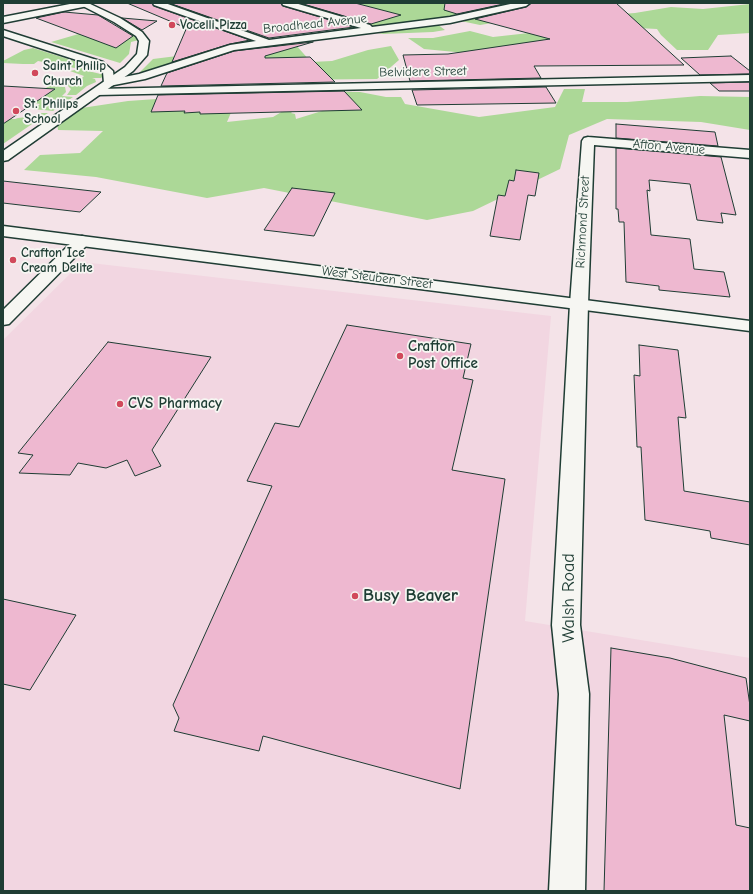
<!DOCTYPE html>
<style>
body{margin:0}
#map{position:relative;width:753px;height:894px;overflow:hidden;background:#f4e3e8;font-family:"Comic Neue",sans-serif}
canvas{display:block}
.frame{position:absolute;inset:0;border:4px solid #1f3d34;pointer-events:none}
</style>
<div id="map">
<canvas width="753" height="894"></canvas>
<div class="frame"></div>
</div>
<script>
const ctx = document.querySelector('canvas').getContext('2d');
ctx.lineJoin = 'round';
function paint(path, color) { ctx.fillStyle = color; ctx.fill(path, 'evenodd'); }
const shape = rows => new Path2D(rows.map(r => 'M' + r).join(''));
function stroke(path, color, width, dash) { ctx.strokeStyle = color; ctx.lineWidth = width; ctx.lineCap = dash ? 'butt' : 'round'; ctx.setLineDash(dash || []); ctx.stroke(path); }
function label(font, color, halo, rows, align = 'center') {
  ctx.font = font + ' "Comic Neue",sans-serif'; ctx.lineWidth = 3.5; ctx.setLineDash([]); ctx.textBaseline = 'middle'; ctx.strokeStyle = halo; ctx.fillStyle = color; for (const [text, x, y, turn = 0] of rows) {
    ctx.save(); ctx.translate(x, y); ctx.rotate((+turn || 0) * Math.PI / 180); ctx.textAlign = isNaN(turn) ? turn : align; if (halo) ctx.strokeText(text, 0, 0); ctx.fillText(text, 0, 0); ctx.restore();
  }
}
paint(shape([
 [82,262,551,316,525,621,750,658,750,891,3,891,3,340]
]), '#f2d6e1');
paint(shape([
 [166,3,215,3,298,14,313,12,296,4,297,3,449,3,488,7,496,14,498,22,480,25,456,20,437,24,445,30,433,32,383,34,363,30,347,31,233,25,220,22,194,21,169,12,177,8],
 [750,4,750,33,718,35,708,50,677,50,661,35,657,29,638,28,486,55,424,49,408,38,433,38,470,31,493,37,547,31,569,18,635,13,671,7,703,9],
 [118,30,137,35,139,40,131,42,129,54,120,63,51,42,82,33],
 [233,32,266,39,279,38,295,44,311,62,332,61,368,50,391,46,399,60,377,79,273,80,231,68,144,75,140,72,153,59,177,56],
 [33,48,87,65,92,64,100,68,88,71,105,75,101,78,92,78,95,79,96,82,87,86,76,95,67,95,71,89,68,86,64,86,76,77,82,78,84,76,70,71,80,69,38,61,34,64,23,64,3,63,3,61,24,50],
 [49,86,65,87,66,92,62,96,73,97,53,111,34,109,40,104,34,103,55,89,46,88],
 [564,89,585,89,582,102,627,102,700,96,750,97,750,130,701,122,607,119,569,135,560,169,473,211,427,220,264,188,207,198,96,177,24,170,40,155,80,153,103,131,58,130,57,122,75,109,128,101,185,97,238,96,227,122,273,117,290,107,295,109,291,113,295,114,296,119,322,111,296,96,297,91,360,92,386,97,401,97,405,104,479,117,555,107],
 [42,113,48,113,3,144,3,119,15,119,18,118,36,116]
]), '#acd897');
const building = shape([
 [127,3,152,3,154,6,250,40,230,44,172,62,187,27,184,27,127,3],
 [169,3,281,3,283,6,354,27,269,38,169,3],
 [300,3,355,3,401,15,371,24,300,3],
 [445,3,508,3,457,14,444,10,445,3],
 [531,3,616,3,684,65,534,66,541,78,410,81,403,55,448,54,550,39,475,19,526,7,531,3],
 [64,12,98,15,133,36,116,48,36,18,64,12],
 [122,18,157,21,142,30,122,18],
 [313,42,265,56,265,58,310,57,335,82,161,86,167,73,234,51,313,42],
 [731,56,750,71,750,74,700,75,681,58,731,56],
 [750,82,750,91,719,91,710,83,750,82],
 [3,86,55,89,3,124,3,86],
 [546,87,556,103,417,105,412,90,546,87],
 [344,91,362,110,200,114,200,112,184,113,185,111,151,112,158,95,344,91],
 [616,124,715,132,718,146,616,138,616,124],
 [616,148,721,157,736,215,721,213,723,223,697,220,690,184,649,180,650,191,647,190,651,235,690,239,694,269,724,272,730,297,659,290,659,286,626,282,624,222,619,222,618,209,616,209,616,148],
 [516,170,539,173,535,196,528,195,520,240,490,236,498,195,505,196,509,180,514,181,516,170],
 [3,181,101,192,80,212,3,203,3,181],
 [292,188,335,193,314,236,264,230,292,188],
 [347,325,471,344,463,378,473,380,452,470,505,479,460,789,263,736,259,751,174,731,179,718,173,705,272,486,247,481,275,423,299,427,347,325],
 [108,342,211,357,152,450,161,466,135,476,127,460,106,468,78,463,70,475,19,473,33,455,18,453,108,342],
 [639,345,678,350,686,418,678,417,684,491,750,502,750,545,711,538,710,531,645,520,641,447,637,447,634,375,640,376,639,345],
 [3,599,76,615,30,690,3,684,3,599],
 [611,648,670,658,746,678,750,706,750,721,724,715,736,825,750,828,750,891,604,891,611,648]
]);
paint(building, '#eeb8d0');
stroke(building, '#1f3d34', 1);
const minor = shape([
 [75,3,92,3,88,6,3,23,3,17,75,3],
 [153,3,165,3,269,40,361,28,283,5,282,3,295,3,370,25,372,27,450,17,515,3,530,3,526,6,450,23,234,50,145,79,109,86,104,83,103,72,95,66,3,36,3,30,103,62,113,71,114,79,139,74,230,45,256,41,154,5,153,3],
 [750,75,750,81,97,95,91,92,97,89,750,75],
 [588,137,750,150,750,158,594,145,588,304,580,625,589,694,585,891,549,891,559,694,552,625,570,304,582,141,584,138,588,137],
 [82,236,88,238,90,241,88,244,9,324,3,325,3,310,76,238,82,236]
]);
const major = shape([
 [77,3,88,3,120,18,142,32,149,41,147,55,133,71,8,160,3,161,3,151,125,67,137,54,139,41,136,36,114,22,77,3],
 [3,226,750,321,750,331,3,236,3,226]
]);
stroke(minor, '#1f3d34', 3);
stroke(major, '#1f3d34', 3);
paint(minor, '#f6f6f2');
paint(major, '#f6f6f2');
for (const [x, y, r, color] of [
 [172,25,4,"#d1495b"],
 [35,73,4,"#d1495b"],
 [16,111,4,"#d1495b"],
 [13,260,4,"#d1495b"],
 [400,356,4,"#d1495b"],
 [120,404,4,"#d1495b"],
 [355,596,4,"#d1495b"]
]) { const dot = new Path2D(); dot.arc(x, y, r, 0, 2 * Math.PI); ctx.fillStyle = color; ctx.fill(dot); stroke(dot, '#f6f6f2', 1.5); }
label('13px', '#1f3d34', '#f6f6f2', [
 ["Broadhead Avenue",315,24,-6],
 ["Belvidere Street",423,72,-1],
 ["Afton Avenue",669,147,5],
 ["Richmond Street",583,222,-87],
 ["West Steuben Street",377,278,7]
]);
label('bold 13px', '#1f3d34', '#f6f6f2', [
 ["Vocelli Pizza",180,25],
 ["Saint Philip",43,66],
 ["Church",43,81],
 ["St. Philips",24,104],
 ["School",24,119],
 ["Crafton Ice",21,253],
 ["Cream Delite",21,268]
], 'left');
label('bold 15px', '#1f3d34', '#f6f6f2', [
 ["Crafton",408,347],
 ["Post Office",408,364],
 ["CVS Pharmacy",128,404]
], 'left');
label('bold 18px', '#1f3d34', '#f6f6f2', [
 ["Busy Beaver",363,596]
], 'left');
label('18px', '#1f3d34', '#f6f6f2', [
 ["Walsh Road",569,598,-90]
]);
</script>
